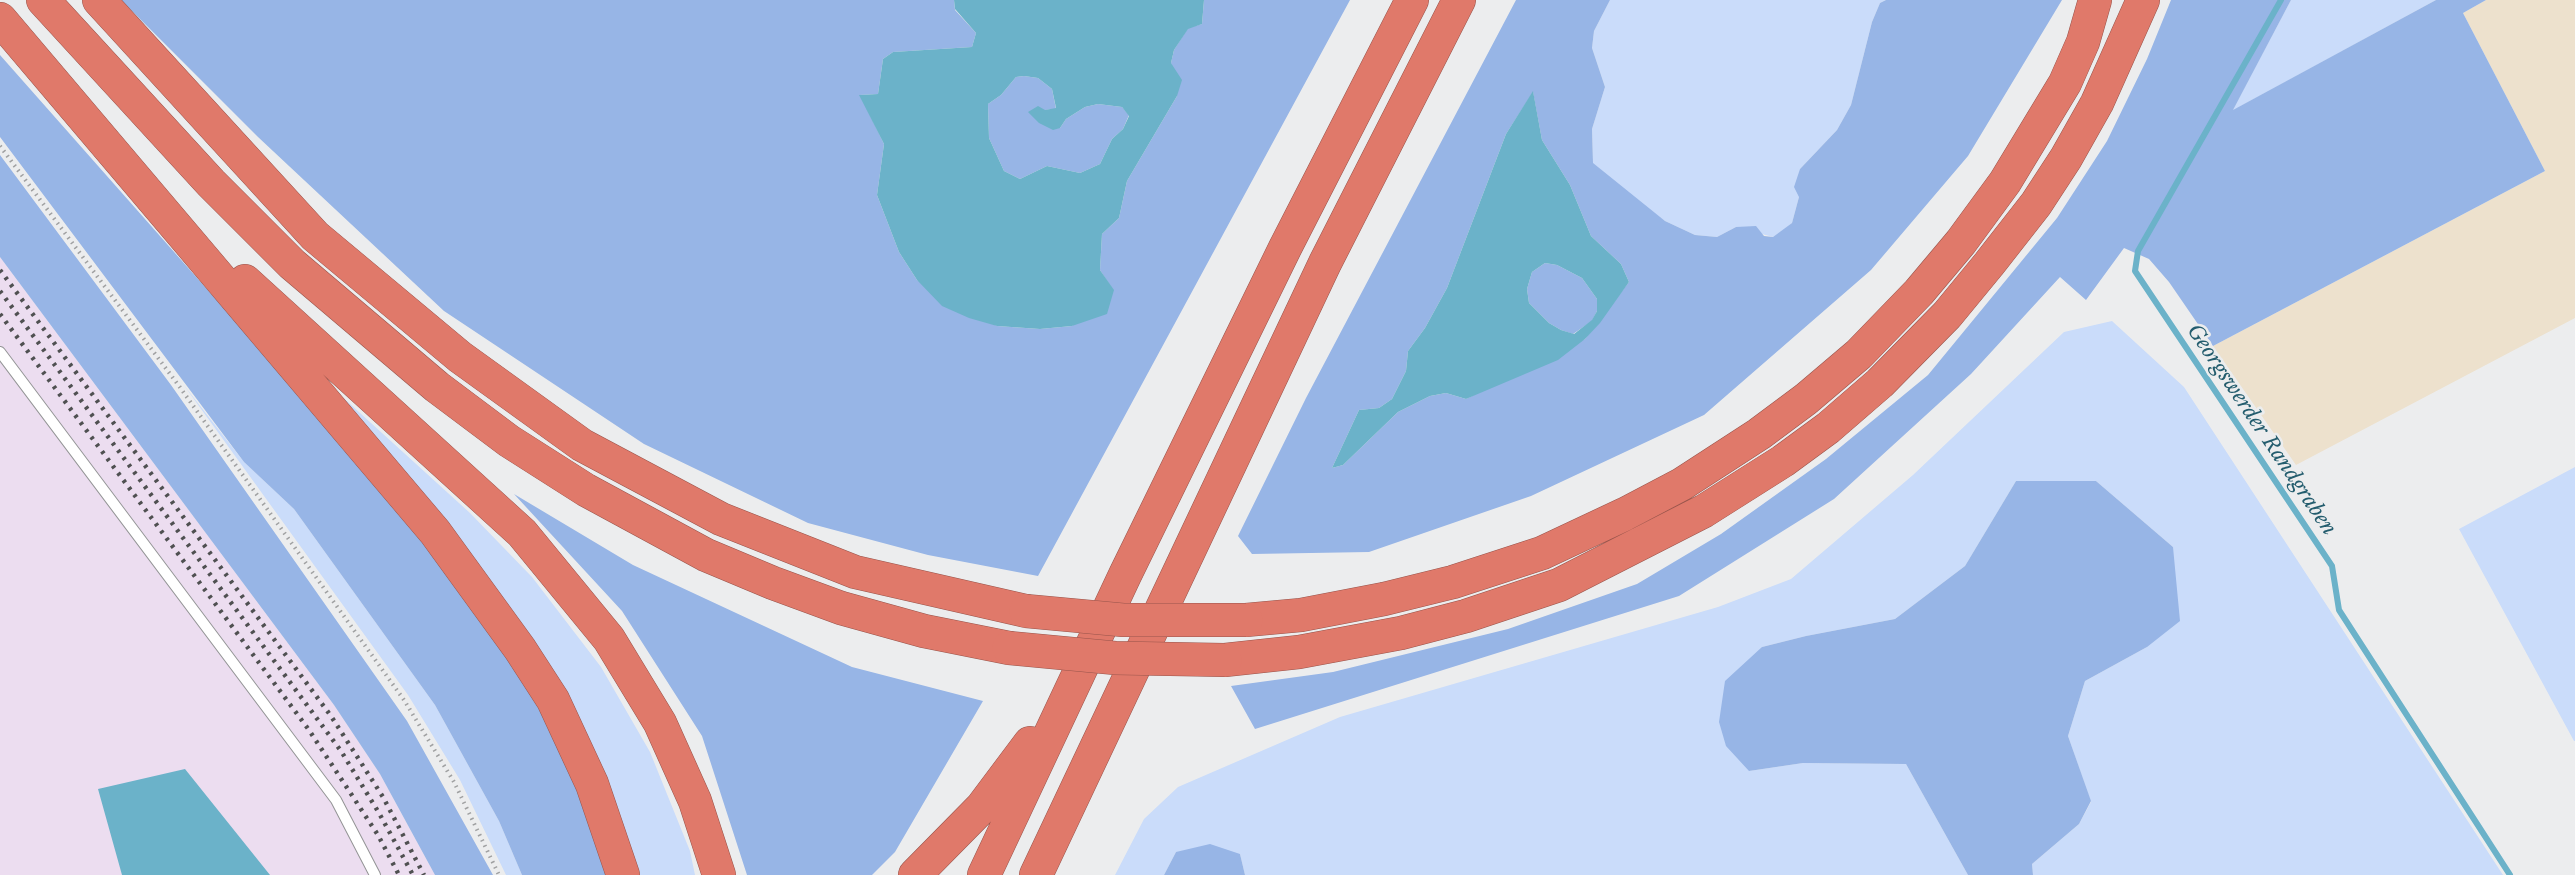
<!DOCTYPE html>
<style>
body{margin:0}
canvas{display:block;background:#ecedee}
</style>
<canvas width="2575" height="875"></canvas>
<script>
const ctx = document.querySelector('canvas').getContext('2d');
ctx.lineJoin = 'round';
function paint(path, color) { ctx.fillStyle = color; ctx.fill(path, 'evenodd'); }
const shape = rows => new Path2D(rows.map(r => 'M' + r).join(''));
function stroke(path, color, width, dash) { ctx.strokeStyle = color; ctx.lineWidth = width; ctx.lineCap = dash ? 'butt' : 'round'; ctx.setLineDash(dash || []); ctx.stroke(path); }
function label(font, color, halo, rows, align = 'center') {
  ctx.font = font + ' "Libre Baskerville",serif'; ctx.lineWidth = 5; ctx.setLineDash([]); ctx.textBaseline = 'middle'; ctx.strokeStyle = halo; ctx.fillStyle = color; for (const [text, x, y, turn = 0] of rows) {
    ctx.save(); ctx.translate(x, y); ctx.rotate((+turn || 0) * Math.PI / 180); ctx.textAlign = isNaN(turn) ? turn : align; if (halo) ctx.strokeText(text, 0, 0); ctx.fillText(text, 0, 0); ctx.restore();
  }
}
paint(shape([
 [2486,0,2575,0,2575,318,2296,465,2213,346,2545,171,2463,13]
]), '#ede1cd');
paint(shape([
 [0,257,334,705,380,774,435,875,0,875]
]), '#ecddf0');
paint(shape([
 [1610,0,1886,0,1880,3,1872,22,1851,105,1837,130,1800,169,1799,197,1792,223,1784,230,1773,237,1736,227,1717,237,1695,235,1665,221,1643,206,1593,164,1592,129,1605,87,1592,48,1594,31],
 [2291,0,2436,0,2232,111],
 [2112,321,2184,387,2503,875,2033,875,2032,864,2079,824,2091,802,2068,736,2085,681,2147,647,2173,547,2096,481,2016,481,1965,566,1895,619,1806,636,1762,647,1749,771,1803,763,1906,764,1968,875,1245,875,1240,854,1176,852,1164,875,1115,875,1144,819,1178,787,1340,717,1718,607,1791,579,1913,475,2064,332],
 [294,353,470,513,532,577,601,667,650,752,690,851,695,875,631,875],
 [183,384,244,462,294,509,435,705,499,821,522,875,506,875,460,780,408,695],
 [2575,467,2575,741,2574,741,2459,529]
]), '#cadcfa');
paint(shape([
 [121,0,954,0,955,10,976,33,972,47,893,52,883,59,878,94,860,95,884,144,877,195,899,252,917,280,997,326,1040,329,1072,326,1113,290,1100,270,1102,234,1119,218,1127,181,1177,96,1171,63,1174,50,1188,28,1202,24,1204,0,1350,0,1038,576,928,555,808,523,644,444,444,311,258,137],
 [1516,0,1610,0,1594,31,1592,48,1605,87,1592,129,1593,163,1665,221,1695,235,1717,237,1736,227,1756,226,1764,236,1773,237,1792,223,1799,197,1794,187,1800,169,1837,130,1851,105,1872,22,1880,3,1886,0,2062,0,1968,156,1871,270,1704,415,1531,496,1369,552,1252,554,1238,536,1306,398],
 [1533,92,1542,140,1570,185,1591,236,1621,264,1629,282,1585,339,1466,399,1446,393,1430,396,1398,412,1343,465,1332,468,1359,410,1379,408,1392,399,1406,371,1408,351,1425,328,1447,288,1506,134],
 [2171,0,2291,0,2233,110,2436,0,2486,0,2463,13,2545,171,2213,346,2169,282,2149,259,2124,248,2086,300,2060,277,1971,374,1834,499,1679,596,1255,729,1231,686,1333,672,1508,629,1637,584,1721,534,1826,459,1928,375,2057,218,2107,141,2147,59],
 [0,55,289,382,426,543,491,631,539,709,583,796,608,875,522,875,499,821,435,705,294,509,244,462,0,137],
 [1024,76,1038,78,1052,89,1056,109,1045,110,1060,128,1066,119,1085,107,1098,104,1122,107,1129,115,1123,129,1112,139,1100,164,1080,173,1047,166,1020,179,1004,171,989,138,988,104,1001,95,1016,77],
 [0,155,171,385,407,721,493,875,435,875,380,774,334,705,0,257],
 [1545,263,1557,265,1582,278,1597,299,1597,311,1592,321,1573,334,1561,330,1549,323,1529,303,1527,289,1532,272],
 [2016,481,2096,481,2173,547,2180,621,2147,647,2085,681,2068,736,2091,801,2079,824,2032,864,2033,875,1968,875,1906,764,1803,763,1749,771,1726,746,1719,722,1725,681,1762,647,1806,636,1895,619,1965,566],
 [514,494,633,565,852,667,983,701,895,852,872,875,747,875,702,736,622,611],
 [1210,844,1240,854,1245,875,1164,875,1176,852]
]), '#97b5e6');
paint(shape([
 [954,0,1204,0,1202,24,1188,29,1174,50,1171,63,1182,80,1177,96,1127,181,1119,218,1102,234,1100,270,1114,290,1107,314,1072,326,1040,329,997,326,969,318,942,306,917,280,899,252,877,195,884,144,859,95,878,94,883,59,893,52,972,47,976,33,955,9],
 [1024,76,1038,78,1052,89,1056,108,1045,110,1038,106,1028,112,1039,123,1053,130,1060,128,1066,119,1085,107,1098,104,1122,107,1129,116,1123,129,1112,139,1100,164,1080,173,1047,166,1020,179,1004,171,989,138,988,104,1001,95,1016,77],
 [1533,91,1542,140,1570,185,1591,236,1621,264,1629,282,1600,323,1585,339,1558,360,1466,399,1446,393,1430,396,1398,412,1343,465,1332,468,1359,410,1379,408,1392,399,1406,371,1408,351,1425,328,1447,288,1506,134],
 [1545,263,1557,265,1582,278,1597,299,1597,311,1592,320,1574,334,1561,330,1549,323,1529,303,1527,289,1532,272],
 [185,769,270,875,122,875,98,789]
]), '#6bb2c9');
stroke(shape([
 [2281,0,2138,251,2135,271,2332,566,2339,610,2510,875]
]), '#6bb2c9', 6);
const lane = shape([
 [0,352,336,800,375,875]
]);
const highway = shape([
 [43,0,211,183,292,264,437,387,509,441,586,490,706,555,773,583,841,608,924,631,1009,648],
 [99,0,315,236,460,357,582,445,721,519,855,572,1026,611],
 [0,19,435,532,520,649,553,700,592,784,623,875],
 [245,281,522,533,609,639,660,723,695,801,719,875],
 [1246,620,1301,615,1384,599,1453,582,1542,553,1625,514,1682,484,1759,434,1806,399,1859,354,1919,292,1961,242,2005,182,2065,83,2083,42,2095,0],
 [1225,660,1299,652,1401,633,1466,616,1559,585,1704,511,1783,461,1828,428,1880,383,1947,315,1989,264,2036,204,2066,158,2097,103,2143,0],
 [915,875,982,807,1030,743],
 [984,875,1125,575,1285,248,1412,0],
 [1036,875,1325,263,1459,0]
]);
stroke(lane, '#939495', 12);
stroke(highway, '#98554c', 34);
stroke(shape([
 [0,146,179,386,404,700,454,782,499,875]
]), '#a0a1a2', 4, [1.5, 4.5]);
stroke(lane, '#fff', 10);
stroke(highway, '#e0796a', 33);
stroke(shape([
 [0,270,331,716,383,797,424,875],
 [0,291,341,751,379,813,413,875],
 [0,314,309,730,378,835,399,875]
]), '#4f5051', 4.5, [3, 6]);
const highwayBridge = shape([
 [1026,611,1123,620,1246,620],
 [1009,648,1115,658,1225,660]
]);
stroke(highwayBridge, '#98554c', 34, []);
stroke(highwayBridge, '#e0796a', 33);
label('italic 20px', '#245d6e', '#ecedee', [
 ["Georgswerder Randgraben",2261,430,56]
]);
</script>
